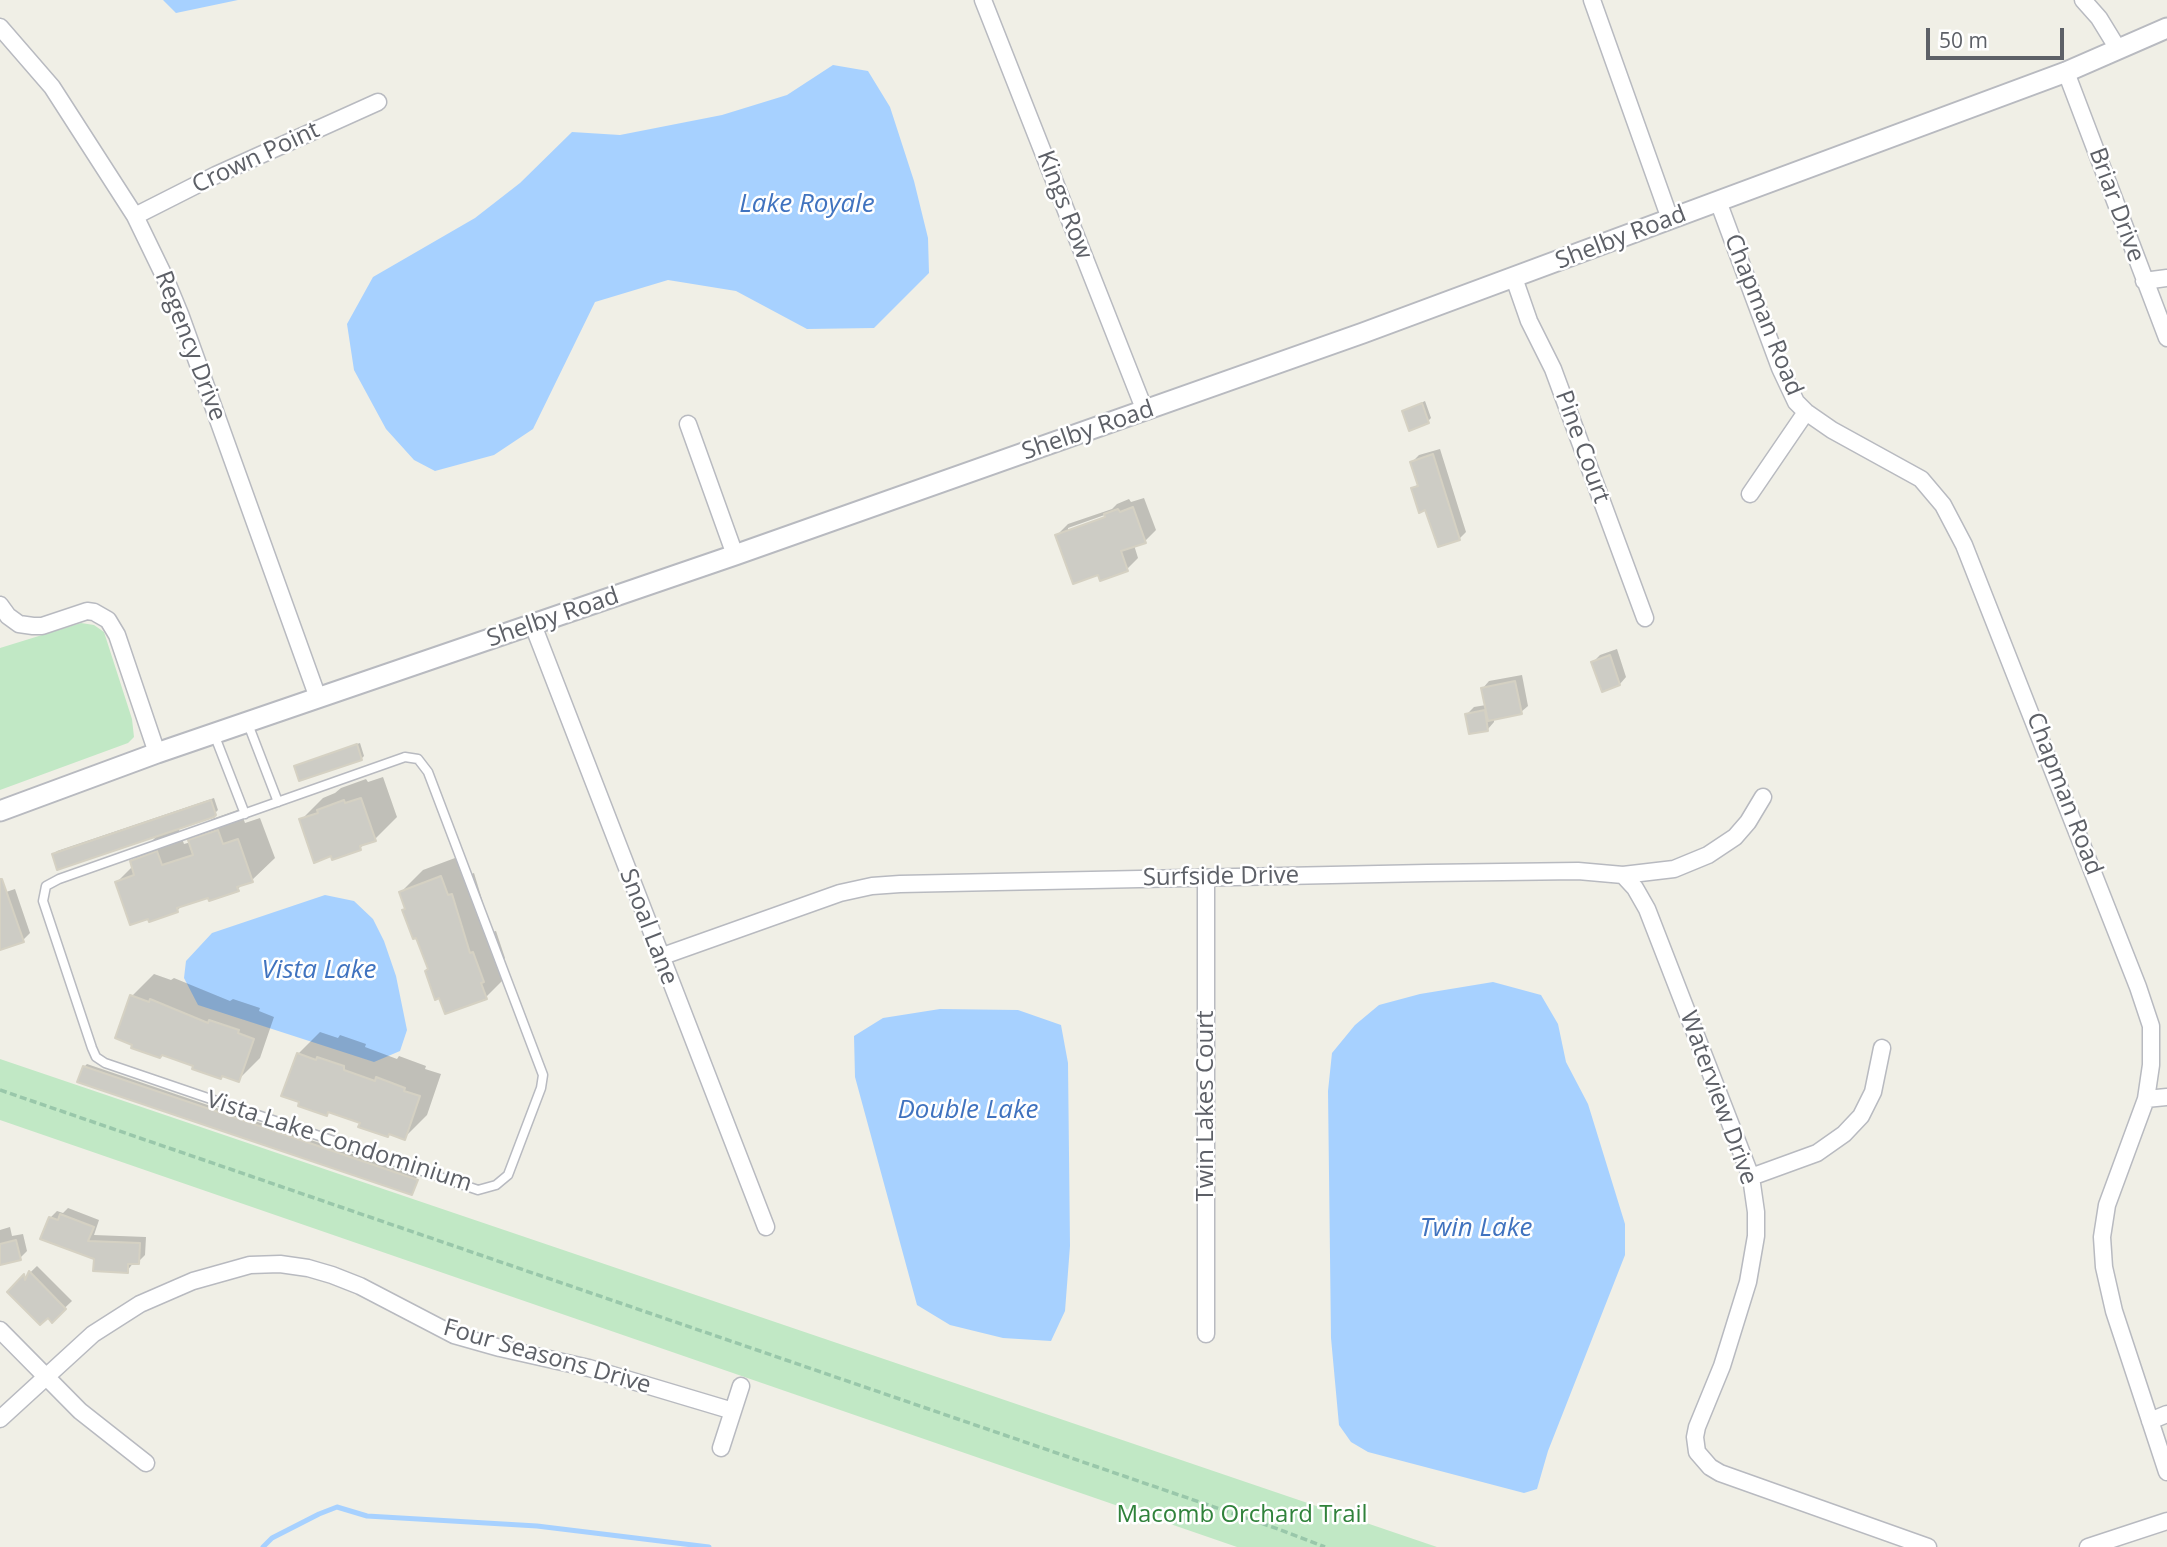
<!DOCTYPE html>
<style>
body{margin:0}
#map{position:relative;width:2167px;height:1547px;overflow:hidden;background:#f0efe6;font-family:"Open Sans",sans-serif}
canvas{display:block}
.scale{position:absolute;left:1926px;top:28px;width:138px;height:32px;box-sizing:border-box;border:4px solid #5d6067;border-top:0;padding-left:9px;font-size:21px;line-height:24px;white-space:nowrap;color:#5d6067;-webkit-text-stroke:5px #fff;paint-order:stroke}
</style>
<div id="map">
<canvas width="2167" height="1547"></canvas>
<div class="scale">50 m</div>
</div>
<script>
const ctx = document.querySelector('canvas').getContext('2d');
ctx.lineJoin = 'round';
function paint(path, color) { ctx.fillStyle = color; ctx.fill(path, 'evenodd'); }
const shape = rows => new Path2D(rows.map(r => 'M' + r).join(''));
function stroke(path, color, width, dash) { ctx.strokeStyle = color; ctx.lineWidth = width; ctx.lineCap = dash ? 'butt' : 'round'; ctx.setLineDash(dash || []); ctx.stroke(path); }
function label(font, color, halo, rows, align = 'center') {
  ctx.font = font + ' "Open Sans",sans-serif'; ctx.lineWidth = 5; ctx.setLineDash([]); ctx.textBaseline = 'middle'; ctx.strokeStyle = halo; ctx.fillStyle = color; for (const [text, x, y, turn = 0] of rows) {
    ctx.save(); ctx.translate(x, y); ctx.rotate((+turn || 0) * Math.PI / 180); ctx.textAlign = isNaN(turn) ? turn : align; if (halo) ctx.strokeText(text, 0, 0); ctx.fillText(text, 0, 0); ctx.restore();
  }
}
paint(shape([
 [81,623,94,625,104,632,132,719,134,737,128,743,0,790,0,648],
 [0,1059,631,1273,1437,1547,1237,1547,0,1120]
]), '#c1e8c5');
paint(shape([
 [163,0,238,0,176,13],
 [833,65,868,71,890,107,914,181,928,238,929,273,874,328,807,329,736,291,668,280,595,302,533,429,494,455,435,471,414,460,386,429,354,370,347,324,373,277,475,218,520,183,572,132,620,135,722,115,787,95],
 [325,895,354,901,373,919,384,941,396,976,407,1030,400,1051,374,1062,198,1005,184,978,186,961,212,933],
 [1493,982,1541,995,1558,1024,1566,1062,1588,1104,1625,1224,1625,1255,1548,1451,1537,1489,1524,1493,1368,1452,1351,1442,1339,1425,1331,1338,1328,1091,1332,1053,1355,1025,1379,1005,1420,994],
 [940,1009,1018,1010,1061,1025,1068,1063,1070,1246,1065,1311,1051,1341,1003,1338,950,1325,917,1305,855,1077,854,1036,883,1018]
]), '#a7d1ff');
paint(shape([
 [1425,401,1431,418,1428,421,1404,411],
 [1440,449,1466,532,1459,539,1426,508,1413,489,1419,483,1412,462,1419,455],
 [1144,498,1156,530,1145,541,1134,545,1138,558,1127,569,1099,573,1057,535,1068,524,1112,509,1117,504,1129,499,1131,502],
 [1113,512,1114,515,1068,532,1068,528],
 [1617,649,1626,677,1620,684,1593,662,1600,655],
 [1522,675,1528,706,1521,712,1494,718,1494,722,1488,729,1467,714,1474,707,1486,705,1483,688,1489,681],
 [360,743,364,756,361,759,296,766],
 [383,777,397,817,375,839,367,842,360,848,301,820,323,798,335,793,341,788,366,779,368,782],
 [214,798,218,810,215,813,178,827,184,844,191,842,212,819,240,809,245,823,260,818,275,858,252,880,243,883,238,889,183,904,177,911,117,882,133,866,132,861,159,834,54,854,57,851],
 [463,855,471,874,474,873,492,932,496,931,505,958,503,961,508,975,486,997,429,968,401,892,423,870],
 [15,889,30,933,23,940,0,948,0,894],
 [154,974,171,980,174,978,230,1001,233,999,260,1008,259,1011,274,1017,260,1058,238,1080,223,1075,221,1077,195,1065,132,996],
 [320,1032,338,1038,340,1035,366,1044,365,1047,397,1059,399,1056,426,1066,425,1069,441,1074,427,1115,404,1138,330,1111,326,1114,298,1054],
 [87,1064,417,1176,412,1192,84,1067],
 [68,1208,99,1220,94,1235,146,1237,145,1255,138,1262,134,1262,127,1271,95,1257,50,1218,57,1211,63,1213],
 [10,1227,12,1236,23,1234,27,1251,20,1258,0,1263,0,1230],
 [37,1266,72,1301,52,1320,10,1292]
]), '#0003');
stroke(shape([
 [263,1547,272,1538,319,1514,337,1507,367,1516,537,1526,709,1547]
]), '#a7d1ff', 5);
const building = shape([
 [1422,403,1429,423,1409,431,1402,411,1422,403],
 [1433,454,1460,540,1438,547,1425,510,1419,513,1411,488,1418,486,1410,462,1433,454],
 [1133,507,1146,543,1121,551,1128,571,1100,581,1098,575,1073,584,1055,535,1105,517,1104,514,1118,509,1120,512,1133,507],
 [1610,655,1620,685,1602,692,1591,662,1610,655],
 [1515,681,1522,714,1488,721,1481,688,1515,681],
 [1485,710,1488,731,1469,734,1465,714,1485,710],
 [357,744,362,760,299,781,294,766,357,744],
 [361,798,376,841,360,846,361,850,332,860,331,856,314,863,299,819,318,813,317,810,344,800,345,803,361,798],
 [211,800,216,815,214,817,57,870,52,854,211,800],
 [218,830,223,844,238,839,253,882,237,887,239,891,209,901,208,898,177,908,178,912,149,922,148,919,130,925,115,882,134,875,130,861,157,851,162,865,193,855,188,840,218,830],
 [441,876,448,895,452,894,470,953,473,952,484,982,481,983,487,999,445,1014,439,998,435,1000,425,971,428,969,416,938,413,939,402,910,405,909,399,892,441,876],
 [0,879,2,879,24,942,0,950,0,879],
 [130,995,149,1002,150,999,208,1023,209,1020,239,1030,238,1033,254,1039,239,1082,222,1076,221,1079,192,1069,193,1066,162,1055,160,1058,131,1048,132,1045,115,1038,130,995],
 [297,1053,316,1060,317,1057,344,1066,344,1070,375,1081,376,1077,405,1088,404,1091,420,1096,405,1140,389,1134,388,1137,358,1127,360,1123,328,1112,327,1116,298,1106,299,1102,281,1096,297,1053],
 [83,1066,418,1180,412,1195,77,1082,83,1066],
 [60,1214,94,1227,88,1241,140,1243,139,1264,128,1264,128,1273,93,1271,94,1259,40,1239,49,1217,58,1220,60,1214],
 [16,1240,21,1260,0,1265,0,1244,16,1240],
 [29,1271,66,1309,52,1323,48,1318,40,1325,7,1292,24,1274,25,1280,29,1271]
]);
paint(building, '#cdccc5');
stroke(building, '#d5d1c3', 2);
const service = shape([
 [248,724,278,802],
 [214,734,245,814],
 [405,757,418,759,428,772,543,1075,541,1088,508,1175,496,1185,478,1190,105,1063,96,1057,92,1048,43,901,46,886,59,879,405,757]
]);
const minor = shape([
 [983,0,1145,411],
 [1592,0,1670,219],
 [2083,0,2099,18,2118,49],
 [0,27,52,87,135,216,166,280,180,314,318,698],
 [2066,72,2167,338],
 [1718,201,1780,368,1796,402,1806,412,1832,430,1921,479,1943,505,1964,545,2138,987,2151,1026,2151,1065,2146,1099,2107,1205,2102,1237,2104,1267,2114,1311,2167,1472],
 [135,216,216,175,378,102],
 [1514,278,1529,321,1553,369,1645,618],
 [2144,281,2167,278],
 [688,424,735,555],
 [1750,494,1806,412],
 [0,605,8,616,19,624,33,626,42,626,87,611,94,612,108,620,117,635,157,753],
 [533,625,766,1227],
 [1623,875,1635,888,1647,909,1751,1177,1756,1212,1756,1236,1748,1282,1722,1366,1697,1427,1695,1437,1697,1452,1710,1467,1720,1473,1928,1547],
 [1206,878,1206,1334],
 [660,957,840,893,872,886,900,884,1427,873,1578,871,1623,875,1674,869,1708,855,1735,837,1748,822,1763,797],
 [2146,1099,2167,1097],
 [1751,1177,1817,1153,1844,1134,1861,1116,1873,1092,1882,1048],
 [0,1330,80,1411,146,1463],
 [0,1419,93,1334,140,1304,193,1281,250,1265,280,1264,308,1268,332,1275,360,1286,454,1335,500,1348,589,1368,733,1411],
 [2150,1421,2167,1414],
 [721,1448,741,1386],
 [2088,1547,2167,1521]
]);
const tertiary = shape([
 [0,811,157,753,735,555,1363,333,2066,72,2167,28]
]);
stroke(service, '#b8bac0', 11);
stroke(minor, '#b8bac0', 19);
stroke(tertiary, '#b8bac0', 23);
stroke(shape([
 [0,1090,1278,1529,1325,1547]
]), '#99c7aa', 3.5, [7, 3.5]);
stroke(service, '#fff', 8);
stroke(minor, '#fff', 16);
stroke(tertiary, '#fff', 19);
label('24px', '#5d6067', '#fff', [
 ["Crown Point",256,158,-25],
 ["Kings Row",1064,205,69],
 ["Briar Drive",2116,205,70],
 ["Shelby Road",1621,238,-21],
 ["Chapman Road",1763,315,68],
 ["Regency Drive",190,346,69],
 ["Shelby Road",1088,431,-19],
 ["Pine Court",1582,447,70],
 ["Shelby Road",553,618,-19],
 ["Chapman Road",2064,794,69],
 ["Surfside Drive",1221,877,-1],
 ["Snoal Lane",648,927,69],
 ["Waterview Drive",1718,1098,70],
 ["Twin Lakes Court",1206,1106,-90],
 ["Vista Lake Condominium",339,1142,18],
 ["Four Seasons Drive",547,1357,16]
]);
label('24px', '#30823b', '#fff', [
 ["Macomb Orchard Trail",1242,1515]
]);
label('italic 26px', '#4073bf', '#fff', [
 ["Lake Royale",807,205],
 ["Vista Lake",319,971],
 ["Double Lake",968,1111],
 ["Twin Lake",1476,1229]
]);
</script>
